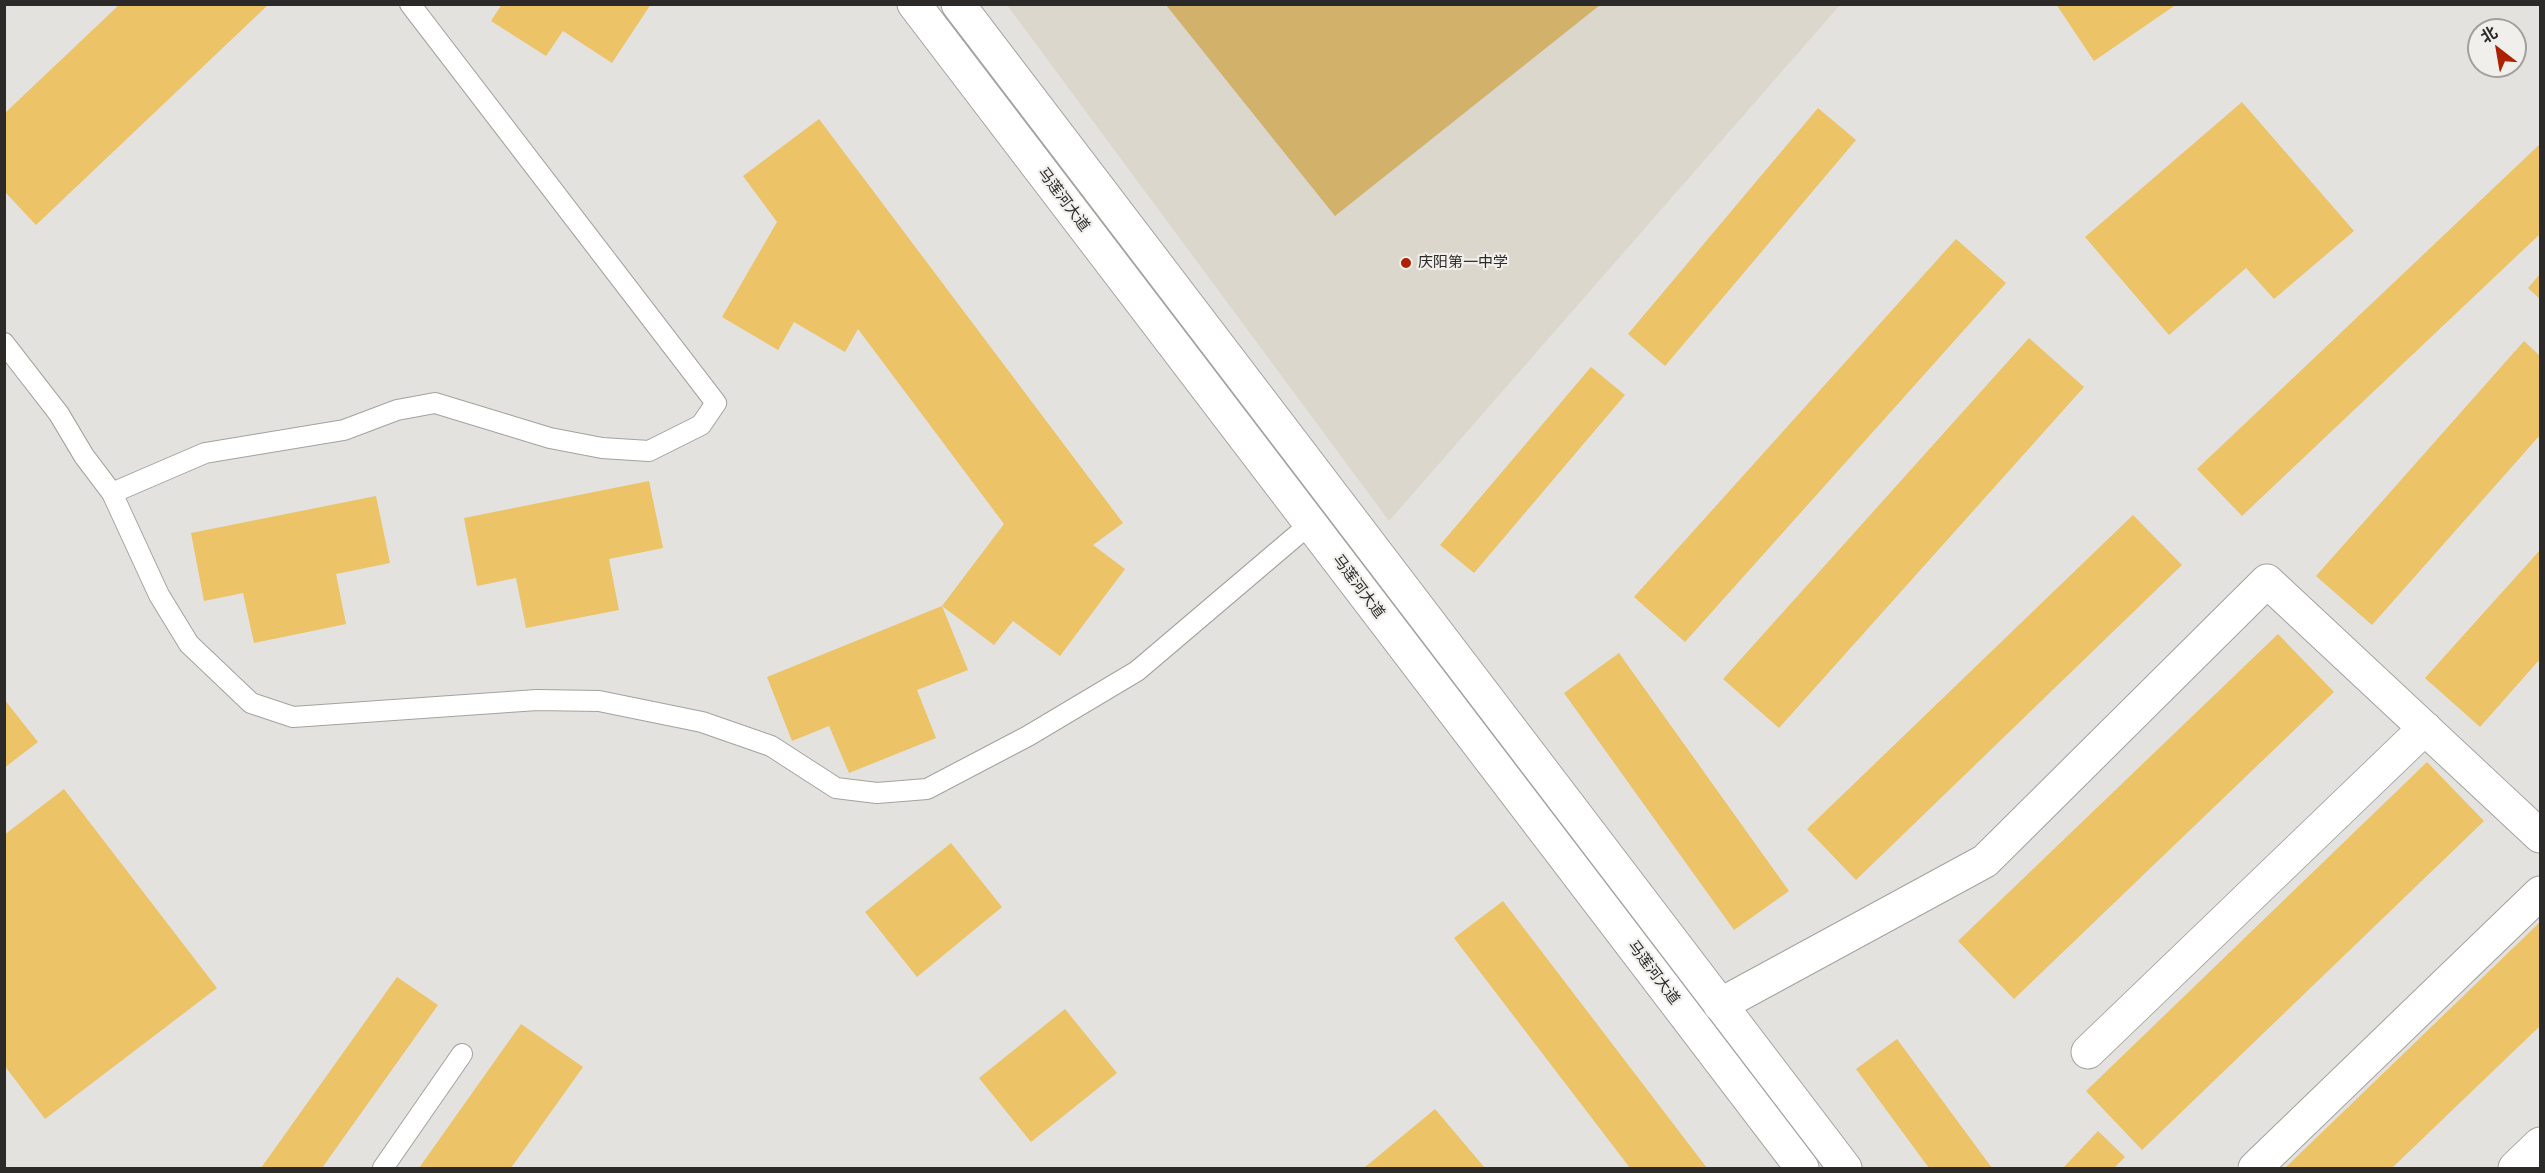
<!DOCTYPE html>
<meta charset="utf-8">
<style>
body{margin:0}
#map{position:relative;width:2545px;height:1173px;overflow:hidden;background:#e3e2de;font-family:"Titillium Web","Noto Sans SC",sans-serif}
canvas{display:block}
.frame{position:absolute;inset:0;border:6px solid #2b2a29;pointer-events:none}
.north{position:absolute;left:2467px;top:18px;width:60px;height:60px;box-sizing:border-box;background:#f1efeb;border:2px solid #a2a09d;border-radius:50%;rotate:329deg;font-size:16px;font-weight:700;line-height:24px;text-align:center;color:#2b2a29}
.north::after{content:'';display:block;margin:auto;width:21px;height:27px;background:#ae2100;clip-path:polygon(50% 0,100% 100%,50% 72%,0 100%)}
</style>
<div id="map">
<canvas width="2545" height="1173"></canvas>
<div class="frame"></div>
<div class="north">北</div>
</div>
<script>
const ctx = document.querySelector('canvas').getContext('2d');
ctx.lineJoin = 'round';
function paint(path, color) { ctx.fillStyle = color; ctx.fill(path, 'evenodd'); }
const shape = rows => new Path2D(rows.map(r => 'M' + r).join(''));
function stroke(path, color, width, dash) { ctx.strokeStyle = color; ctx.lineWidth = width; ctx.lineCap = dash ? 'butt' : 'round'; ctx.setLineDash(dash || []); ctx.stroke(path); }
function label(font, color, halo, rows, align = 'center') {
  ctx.font = font + ' "Titillium Web","Noto Sans SC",sans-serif'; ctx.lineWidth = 4.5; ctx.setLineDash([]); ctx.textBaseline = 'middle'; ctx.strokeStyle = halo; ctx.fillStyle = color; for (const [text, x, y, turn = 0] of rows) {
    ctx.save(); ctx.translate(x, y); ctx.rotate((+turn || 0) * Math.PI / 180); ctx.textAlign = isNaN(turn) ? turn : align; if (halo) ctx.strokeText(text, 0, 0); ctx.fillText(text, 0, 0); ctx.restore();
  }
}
paint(shape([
 [1007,5,1840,5,1389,521]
]), '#dcd7cd');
paint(shape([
 [1166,5,1600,5,1335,216]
]), '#d2b16a');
paint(shape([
 [120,4,269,4,36,225,4,191,4,114],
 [502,4,651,4,612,63,563,31,546,56,491,21],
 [2056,4,2177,4,2094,61],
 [2242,102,2354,231,2274,299,2246,268,2169,335,2085,237],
 [1818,108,1856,140,1665,366,1628,334],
 [819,119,1123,523,1093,545,1125,569,1060,656,1013,621,994,645,942,606,1004,524,858,329,845,352,794,322,778,350,722,317,777,222,743,176],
 [2540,144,2540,234,2242,516,2197,469],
 [1956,239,2006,283,1685,642,1634,597],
 [2540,274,2540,299,2528,288],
 [2029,338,2084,387,1779,728,1723,679],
 [2524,341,2540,356,2540,435,2372,625,2316,576],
 [1591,367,1625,395,1474,573,1440,545],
 [649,481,663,548,609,559,619,610,526,628,516,578,477,586,464,518],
 [376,496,390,563,336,574,346,624,254,643,243,593,204,601,191,533],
 [2133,515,2182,565,1856,880,1807,829],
 [2540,550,2540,659,2480,727,2425,678],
 [942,606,968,670,917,690,936,738,849,773,829,726,792,741,767,677],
 [2278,634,2334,692,2014,999,1958,941],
 [1619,653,1789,891,1734,930,1564,693],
 [4,699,38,742,4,768],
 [2427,762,2484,821,2142,1150,2086,1091],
 [64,789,217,988,45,1119,4,1065,4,835],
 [951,843,1002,907,917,977,865,912],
 [1503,901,1707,1168,1630,1168,1454,938],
 [2540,922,2540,1026,2392,1168,2285,1168],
 [397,977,438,1005,322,1168,261,1168],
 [1065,1009,1117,1073,1031,1142,979,1078],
 [521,1024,583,1067,511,1168,419,1168],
 [1897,1039,1992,1168,1929,1168,1856,1069],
 [1435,1109,1485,1168,1364,1168],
 [2098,1131,2125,1157,2114,1168,2066,1168,2064,1167]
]), '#ecc367');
const lane = shape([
 [4,343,59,414,84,456,112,493,159,595,189,644,251,703,293,717,537,700,599,701,702,722,771,746,836,788,877,793,927,789,1028,736,1137,671,1310,524],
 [112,493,205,453,344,430,397,410,435,403,550,438,602,448,649,451,701,425,716,403,410,4],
 [383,1168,462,1054]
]);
const street = shape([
 [1720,1005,1985,861,2267,581,2540,836],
 [2088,1052,2425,728],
 [2255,1168,2540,893],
 [2515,1168,2540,1144]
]);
const secondary = shape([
 [914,4,1802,1168],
 [958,4,1845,1168]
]);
stroke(lane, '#a4a29f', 22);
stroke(street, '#a4a29f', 35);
stroke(secondary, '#a4a29f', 35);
stroke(lane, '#fff', 20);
stroke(street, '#fff', 33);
stroke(secondary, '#fff', 33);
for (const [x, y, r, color] of [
 [1406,263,6,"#ae2100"]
]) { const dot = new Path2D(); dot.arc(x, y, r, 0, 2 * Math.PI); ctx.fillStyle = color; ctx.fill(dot); stroke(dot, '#f1efeb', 2); }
label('15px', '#2b2a29', '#f1efeb', [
 ["马莲河大道",1063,200,53],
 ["马莲河大道",1358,587,53],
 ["马莲河大道",1653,973,53]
]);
label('15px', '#2b2a29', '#f1efeb', [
 ["庆阳第一中学",1418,263]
], 'left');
</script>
